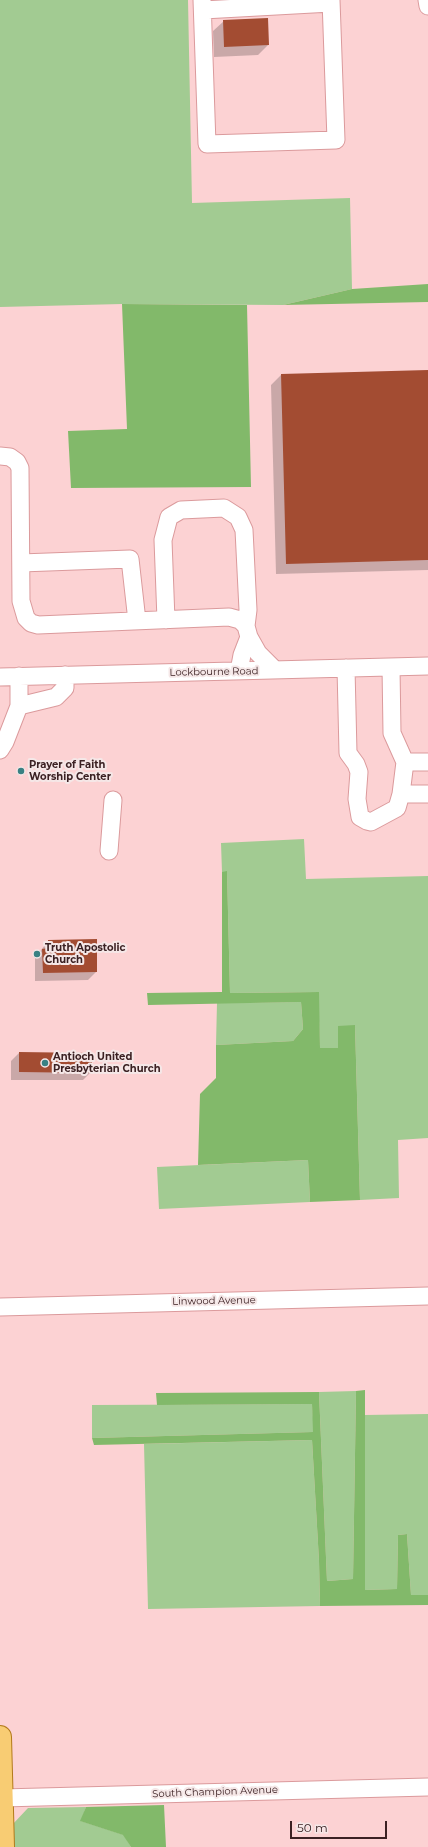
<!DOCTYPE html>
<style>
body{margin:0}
#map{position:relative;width:428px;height:1847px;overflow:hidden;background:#fcd2d3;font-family:Montserrat,sans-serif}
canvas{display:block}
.scale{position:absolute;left:290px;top:1821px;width:97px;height:18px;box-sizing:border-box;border:2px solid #3b2123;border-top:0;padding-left:5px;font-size:12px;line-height:14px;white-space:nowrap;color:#3b2123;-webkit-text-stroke:3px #f5e7e7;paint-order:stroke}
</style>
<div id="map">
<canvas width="428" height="1847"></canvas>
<div class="scale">50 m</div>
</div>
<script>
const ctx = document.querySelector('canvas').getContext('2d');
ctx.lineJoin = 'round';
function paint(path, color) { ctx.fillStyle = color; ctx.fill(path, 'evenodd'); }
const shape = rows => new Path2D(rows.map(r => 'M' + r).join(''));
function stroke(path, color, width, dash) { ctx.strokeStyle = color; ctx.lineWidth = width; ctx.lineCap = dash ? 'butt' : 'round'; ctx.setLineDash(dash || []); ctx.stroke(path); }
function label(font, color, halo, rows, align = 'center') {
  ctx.font = font + ' Montserrat,sans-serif'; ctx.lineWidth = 4; ctx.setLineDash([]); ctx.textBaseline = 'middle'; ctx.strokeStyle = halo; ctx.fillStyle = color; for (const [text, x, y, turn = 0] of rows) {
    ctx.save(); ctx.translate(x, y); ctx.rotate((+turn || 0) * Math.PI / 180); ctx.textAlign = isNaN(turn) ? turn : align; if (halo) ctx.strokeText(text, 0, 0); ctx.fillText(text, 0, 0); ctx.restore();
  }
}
paint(shape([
 [0,0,188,0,192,203,350,198,352,289,283,305,122,304,0,307],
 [304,839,306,879,428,876,428,1138,398,1140,399,1198,360,1200,355,1025,338,1048,320,1048,318,992,230,993,227,872,222,872,221,843],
 [301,1002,303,1029,293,1041,216,1045,217,1003],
 [308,1160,310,1202,159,1209,157,1167],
 [356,1391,353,1579,327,1581,319,1392],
 [312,1404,314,1432,92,1438,92,1405],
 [428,1414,428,1595,411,1595,407,1534,398,1535,397,1589,365,1590,365,1415],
 [312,1440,319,1561,320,1606,148,1609,144,1444],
 [86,1807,81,1821,124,1835,131,1847,10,1847,12,1825,28,1808]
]), '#a2cb92');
paint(shape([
 [428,284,428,302,283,305,352,289],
 [122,304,247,305,251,487,71,488,68,431,127,429],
 [227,871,230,993,319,992,320,1048,338,1048,338,1026,355,1025,360,1200,310,1202,308,1160,198,1165,200,1094,216,1078,216,1045,293,1041,303,1029,301,1002,148,1005,147,993,222,992,222,872],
 [365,1390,365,1590,397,1589,398,1535,407,1534,411,1595,428,1595,428,1605,320,1606,319,1561,312,1440,94,1445,92,1438,313,1432,312,1404,157,1405,156,1393,319,1392,327,1581,353,1579,356,1391],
 [164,1805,166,1847,131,1847,123,1835,80,1821,86,1807]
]), '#82b96a');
paint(shape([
 [224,21,268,45,258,55,214,57,213,31],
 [428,371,428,570,276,574,271,385,281,375],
 [48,941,96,972,88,980,35,981,35,958],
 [19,1053,91,1072,83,1080,11,1080,11,1061]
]), '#0003');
paint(shape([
 [268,18,269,45,224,47,223,20],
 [428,370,428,560,286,564,281,374],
 [97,939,97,972,43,973,42,949,48,948,48,940],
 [19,1052,92,1053,92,1073,19,1072]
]), '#a34c32');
const minor = shape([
 [202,0,207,144,336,140,331,0],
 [427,0,428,6],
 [203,10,331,3],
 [0,456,10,457,17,462,20,468,21,601,26,618,31,623,38,625,229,617,240,620,246,626,249,637],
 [21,563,130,559,137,621],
 [166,620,163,540,169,517,181,510,224,508,238,517,244,530,248,610,246,626],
 [346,668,348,753,356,764,359,772,357,799,360,817,367,821,371,822,397,808,401,794,405,762,392,733,391,667],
 [239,671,242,655,249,637,258,653,275,670],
 [0,677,428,666],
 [19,706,56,697,65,688,65,675],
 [0,750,5,742,19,706,19,676],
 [405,762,428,762],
 [401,794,428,794],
 [109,851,113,800],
 [0,1307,428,1296],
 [2,1798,428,1787]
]);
const major = shape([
 [0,1737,3,1847]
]);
stroke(minor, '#db9a9c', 19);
stroke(major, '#b37a1b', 24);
stroke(minor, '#fff', 17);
stroke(major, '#f8cc73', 22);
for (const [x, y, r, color] of [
 [21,771,4,"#398183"],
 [37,954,4,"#398183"],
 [45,1063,4,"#398183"]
]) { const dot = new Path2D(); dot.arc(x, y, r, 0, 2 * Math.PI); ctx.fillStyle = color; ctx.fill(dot); stroke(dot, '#f5e7e7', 1.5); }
label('10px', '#3b2123', '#f5e7e7', [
 ["Lockbourne Road",214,672,-1],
 ["Linwood Avenue",214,1301,-1],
 ["South Champion Avenue",215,1792,-2]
]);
label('bold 10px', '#3b2123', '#f5e7e7', [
 ["Prayer of Faith",29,765],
 ["Worship Center",29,777],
 ["Truth Apostolic",45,948],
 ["Church",45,960],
 ["Antioch United",53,1057],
 ["Presbyterian Church",53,1069]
], 'left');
</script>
